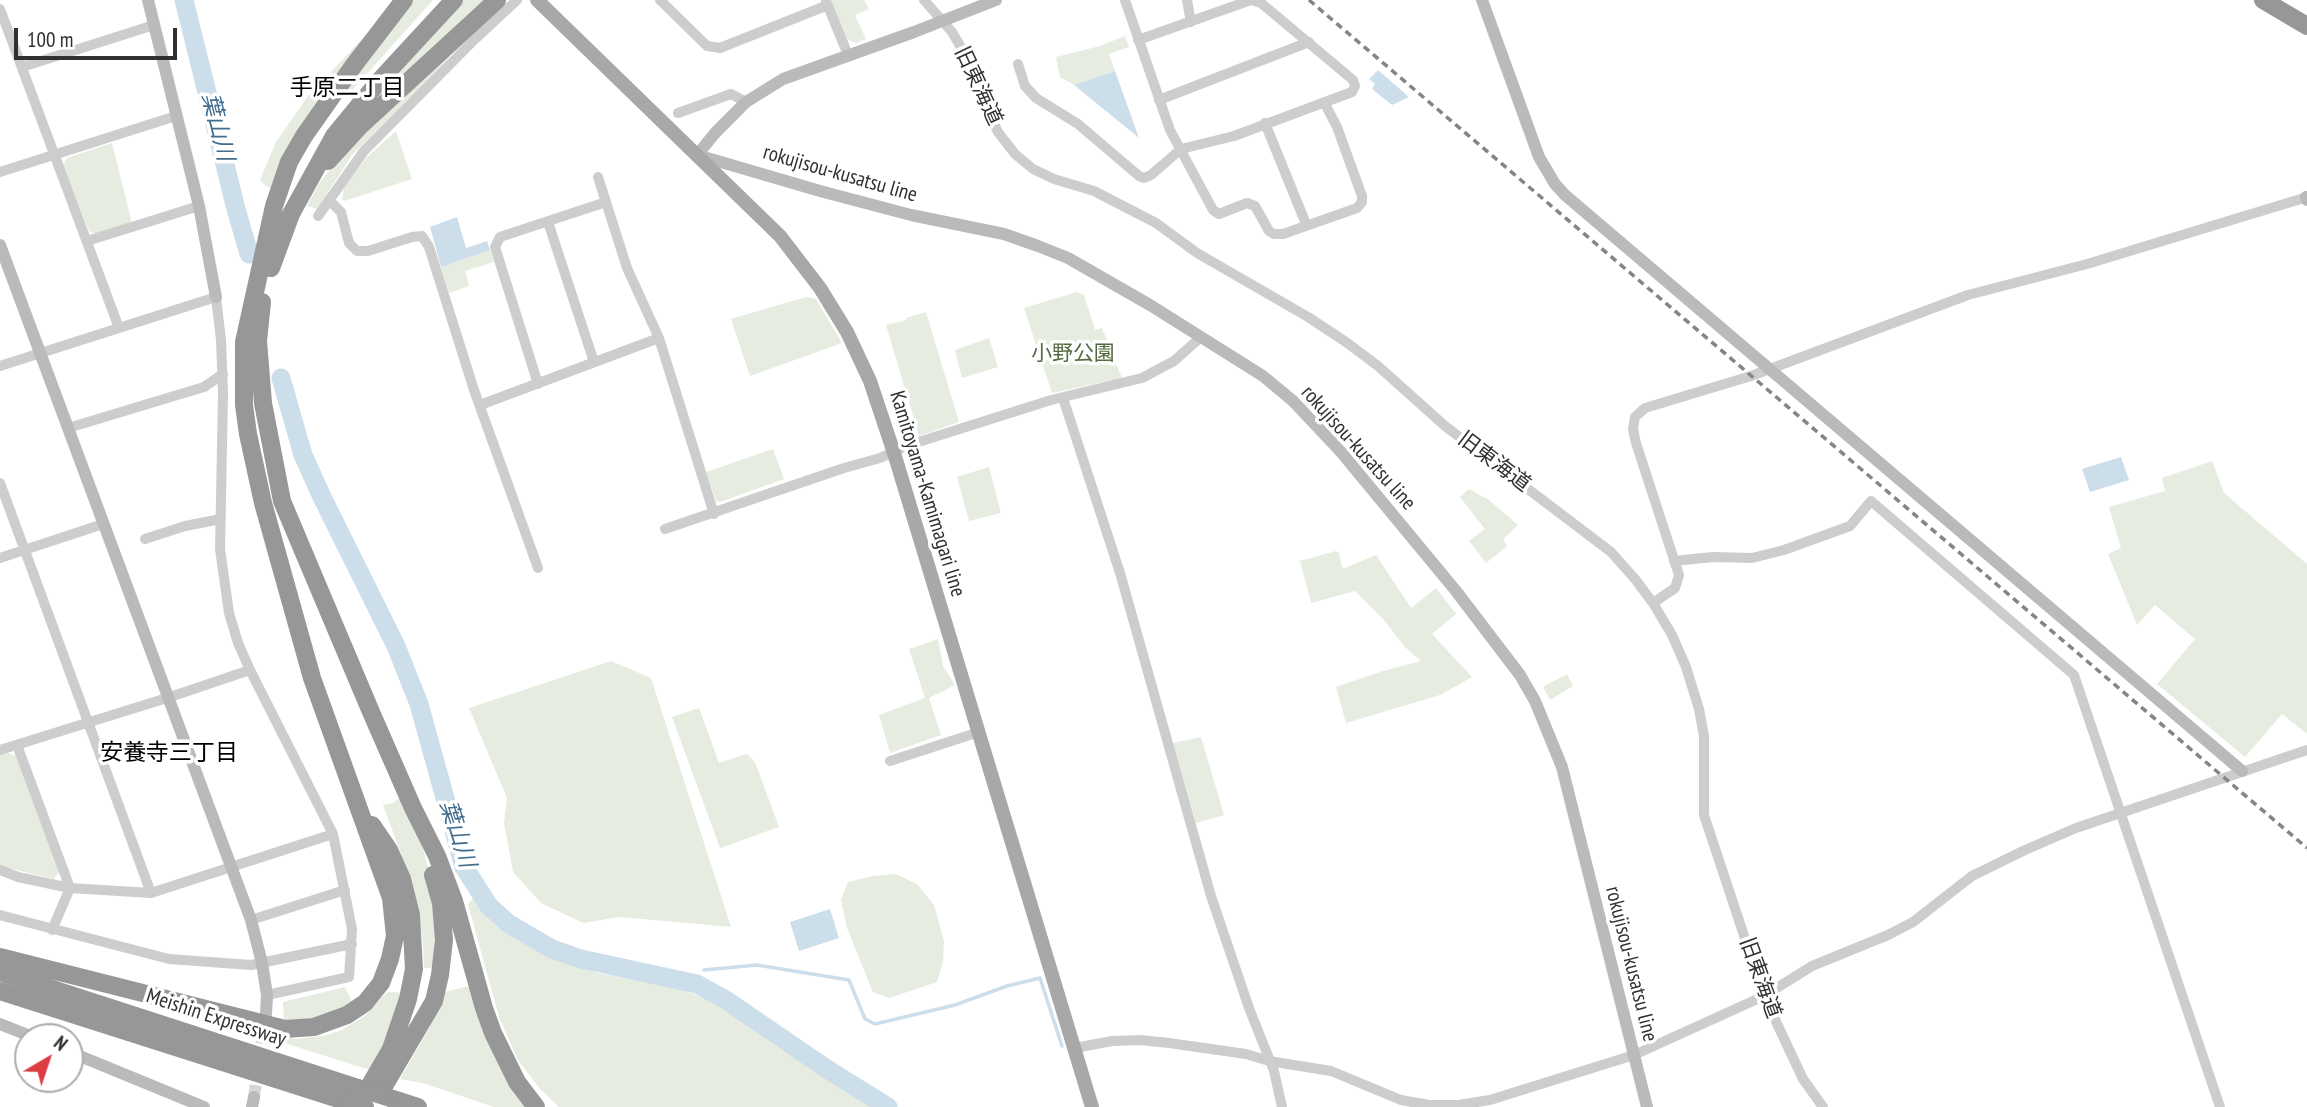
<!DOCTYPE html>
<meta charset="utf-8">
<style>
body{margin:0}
#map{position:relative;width:2307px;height:1107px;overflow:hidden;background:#fff;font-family:"PT Sans Narrow",sans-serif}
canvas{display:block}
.north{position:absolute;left:14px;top:1023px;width:70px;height:70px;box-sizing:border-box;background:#fff;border:2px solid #acacac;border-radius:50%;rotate:39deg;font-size:19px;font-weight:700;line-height:28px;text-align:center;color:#303030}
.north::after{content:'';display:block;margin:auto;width:24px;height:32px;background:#dd3d42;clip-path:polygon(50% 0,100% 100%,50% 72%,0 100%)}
.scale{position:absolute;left:14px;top:28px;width:163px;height:32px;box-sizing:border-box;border:4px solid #303030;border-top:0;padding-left:9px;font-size:21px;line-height:24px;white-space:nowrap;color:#303030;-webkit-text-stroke:5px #fff;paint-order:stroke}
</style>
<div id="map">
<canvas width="2307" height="1107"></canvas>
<div class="north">N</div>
<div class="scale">100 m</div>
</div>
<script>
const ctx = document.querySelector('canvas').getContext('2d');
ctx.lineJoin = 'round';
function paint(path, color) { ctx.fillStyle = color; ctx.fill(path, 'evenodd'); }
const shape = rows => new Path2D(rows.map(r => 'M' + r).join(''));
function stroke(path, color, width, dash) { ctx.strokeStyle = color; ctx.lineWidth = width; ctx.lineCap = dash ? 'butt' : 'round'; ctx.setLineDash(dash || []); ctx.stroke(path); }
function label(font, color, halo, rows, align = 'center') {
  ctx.font = font + ' "PT Sans Narrow","Noto Sans JP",sans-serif'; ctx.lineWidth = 7; ctx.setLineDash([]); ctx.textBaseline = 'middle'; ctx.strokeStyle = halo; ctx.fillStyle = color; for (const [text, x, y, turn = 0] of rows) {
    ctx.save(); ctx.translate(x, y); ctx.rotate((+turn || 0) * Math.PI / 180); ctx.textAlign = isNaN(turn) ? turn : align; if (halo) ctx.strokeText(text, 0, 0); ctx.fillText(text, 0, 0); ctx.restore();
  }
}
paint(shape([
 [411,0,433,0,347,96,342,92],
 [463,0,485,0,387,92,383,87],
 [831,0,864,0,869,9,855,15,866,39,856,43,847,39],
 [1125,36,1129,47,1109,54,1115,71,1074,85,1060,77,1056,57,1100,46],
 [362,39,365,41,273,189,266,186,260,180,276,142,308,96],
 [447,56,449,57,419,89,352,155,317,209,307,206,320,182,353,142],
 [396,131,412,179,344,201,342,200,344,187,367,157],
 [112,143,132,224,97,235,89,231,63,165,67,158],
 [490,250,494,262,465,271,469,286,449,293,441,267],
 [1077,292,1084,295,1095,330,1102,328,1122,378,1052,393,1024,308],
 [806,297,816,299,842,343,750,376,731,319],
 [926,312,959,422,919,436,886,325,906,320,906,318],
 [989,338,998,367,962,378,955,350],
 [773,449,784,479,720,502,716,501,706,472],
 [2212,461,2224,493,2307,564,2307,734,2282,714,2245,757,2157,684,2195,639,2155,605,2137,625,2108,554,2121,548,2109,507,2165,491,2162,478],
 [989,467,1001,513,969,521,957,477],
 [1469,489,1489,500,1518,525,1503,539,1507,546,1486,563,1469,541,1485,529,1460,497],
 [1336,551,1339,553,1342,567,1345,568,1376,555,1411,608,1436,588,1456,614,1432,634,1472,677,1440,695,1346,723,1336,687,1383,671,1421,661,1405,647,1383,619,1355,591,1311,603,1300,561],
 [938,639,943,666,955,685,929,698,941,735,890,753,879,715,925,698,909,649],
 [611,661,651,678,731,927,620,917,583,923,541,903,513,872,504,823,507,798,469,708],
 [1567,674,1573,686,1550,700,1543,687],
 [699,708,719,763,747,754,755,762,779,827,720,848,672,717],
 [1201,737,1224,815,1196,823,1173,743],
 [8,753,16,756,59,872,54,879,0,866,0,755],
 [400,797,422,844,436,900,436,968,424,968,423,943,419,914,409,875,383,805,393,803],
 [896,874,917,884,934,905,944,941,943,962,937,982,889,998,873,992,847,928,841,900,848,882,873,876],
 [474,897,505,925,545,951,597,973,678,988,713,1001,873,1107,559,1107,540,1089,518,1060,499,1017,468,904],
 [473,985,533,1107,494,1107,423,1083,400,1079,427,1032,445,992],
 [345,987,353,1004,338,1013,296,1023,284,1020,283,1002],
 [387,992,406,993,398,1023,370,1070,278,1041,279,1035,295,1039,324,1036,342,1030,366,1015]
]), '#e6ecdf');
paint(shape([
 [1378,70,1409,97,1392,105,1372,89,1375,84,1369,79],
 [1115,71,1139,138,1074,85],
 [457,217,466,248,487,241,490,250,441,267,430,227],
 [2121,457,2129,480,2090,492,2082,469],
 [830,909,839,938,799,951,790,922]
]), '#cddeeb');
stroke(shape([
 [704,970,757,965,849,980,865,1019,875,1024,955,1005,1007,986,1040,978,1062,1046],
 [679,980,697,984]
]), '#cddeeb', 3.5);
stroke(shape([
 [184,0,236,209,249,254],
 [281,378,303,455,322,497,396,646,419,704,464,867,489,906,509,924,552,949,581,959,697,984,726,1000,827,1069,888,1107]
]), '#cddeeb', 19);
stroke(shape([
 [254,1097,265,1018]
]), '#d6d6d6', 12, [12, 6]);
stroke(shape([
 [660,0,707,46,720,48,828,5],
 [924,0,952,32,962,49,989,114,998,132,1015,154,1033,169,1054,179,1094,191,1156,223,1197,253,1308,317,1346,342,1378,366,1445,426,1611,552,1635,579,1653,603,1672,635,1686,667,1699,709,1704,736,1704,815,1764,996,1803,1079,1823,1107],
 [1125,0,1170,130,1213,210,1219,214,1247,203,1255,206,1269,231,1274,234,1283,234,1357,208,1362,202,1362,196,1337,127,1324,102],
 [1187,0,1191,22],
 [826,1,848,55],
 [0,9,119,328],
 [1018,64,1025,86,1036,98,1078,124,1139,176,1144,178,1151,175,1181,149,1234,136,1352,92,1355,86,1353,80,1261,3,1251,0,1138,40],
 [22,67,154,25],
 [1159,100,1309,42],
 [678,113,731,94,746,102],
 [1265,123,1306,224],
 [0,172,176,116],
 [598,177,627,268,659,338,714,514],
 [329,200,341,212,349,243,357,251,368,251,412,237,422,236,429,247,474,390,538,568],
 [318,216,364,151,474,40,517,0],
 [548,222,594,362],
 [87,241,199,206],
 [0,366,216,297,221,340,223,393,220,549,229,613,238,643,250,670,333,834,352,929,349,977,267,995],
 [538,384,495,247,500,237,606,202],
 [1063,398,1120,573,1211,896,1249,1008,1274,1071,1282,1107],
 [480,405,659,338],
 [68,428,204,387,223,374],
 [0,483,151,893],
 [665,529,844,468,880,458,906,446,1051,400,1142,378,1174,361,1201,337],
 [145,539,185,526,221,519],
 [0,558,103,524],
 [1674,561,1713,557,1752,558,1784,550,1850,526,1871,501,2074,675,2220,1107],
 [1653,603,1675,588,1679,575,1636,443,1633,429,1635,417,1645,408,1751,376,1968,295,2087,264,2307,197],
 [17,745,70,888,52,930],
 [0,750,167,698,250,670],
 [890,761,979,732],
 [0,870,18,877,70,888,151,893,333,834],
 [0,915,169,959,251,965,352,944],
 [251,920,345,890],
 [1075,1048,1112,1041,1140,1040,1169,1043,1246,1054,1269,1061,1331,1071,1401,1100,1429,1105,1458,1105,1490,1100,1634,1055,1764,996,1812,966,1888,935,1913,922,1972,876,2025,850,2076,828,2307,750]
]), '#cdcdcd', 10);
stroke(shape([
 [148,0,199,206,216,297],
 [996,0,914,32,783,79,746,102,716,132,697,155,820,191,911,215,1004,234,1038,246,1068,258,1150,305,1263,376,1293,401,1341,452,1456,591,1520,675,1535,701,1562,767,1647,1107],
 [1482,0,1539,157,1555,184,1565,195,2242,771],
 [2306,197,2307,200],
 [0,245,251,920,262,963,267,995,266,1014],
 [0,1024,33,1037],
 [70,1052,204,1107],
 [252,1107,254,1097]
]), '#bababa', 12);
stroke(shape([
 [537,0,780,236,820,288,847,332,870,381,894,453,1092,1107]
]), '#a8a8a8', 14);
stroke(shape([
 [2263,0,2307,26],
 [328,161,361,125,497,0],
 [271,268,291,214,334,136,380,80,454,0],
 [262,302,258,341,263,403,282,501,371,712,413,808,437,856,454,901,484,1008,493,1033,517,1082,536,1107],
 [0,957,285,1029,314,1027,347,1015,365,1003,381,983,390,959,395,936,391,898,312,678,263,503,248,434,244,405,244,342,274,206,289,162,304,136,354,65,404,0],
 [0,972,358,1088],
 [0,991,348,1102],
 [380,1093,434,1001,440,975,444,940,441,903,433,875],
 [384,1096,418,1107],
 [360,1102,391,1049,408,999,414,969,411,915,402,879,389,850,372,825]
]), '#979797', 18);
stroke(shape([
 [1309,0,2307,848]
]), '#858585', 3.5, [7, 5]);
stroke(shape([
 [358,1088,384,1096],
 [348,1102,365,1107]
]), '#979797', 18);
label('21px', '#303030', '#fff', [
 ["旧東海道",978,86,65],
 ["rokujisou-kusatsu line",840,174,16],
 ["rokujisou-kusatsu line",1358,448,48],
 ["旧東海道",1494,462,37],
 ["Kamitoyama-Kamimagari line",927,494,73],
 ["rokujisou-kusatsu line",1631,964,76],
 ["旧東海道",1760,978,70],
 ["Meishin Expressway",216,1018,18]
]);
label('21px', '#526a3f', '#fff', [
 ["小野公園",1073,354]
]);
label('23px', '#000', '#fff', [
 ["手原二丁目",347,88],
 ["安養寺三丁目",169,753]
]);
label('italic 23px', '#426e8f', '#fff', [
 ["葉山川",217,127,76],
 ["葉山川",457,834,72]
]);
</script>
